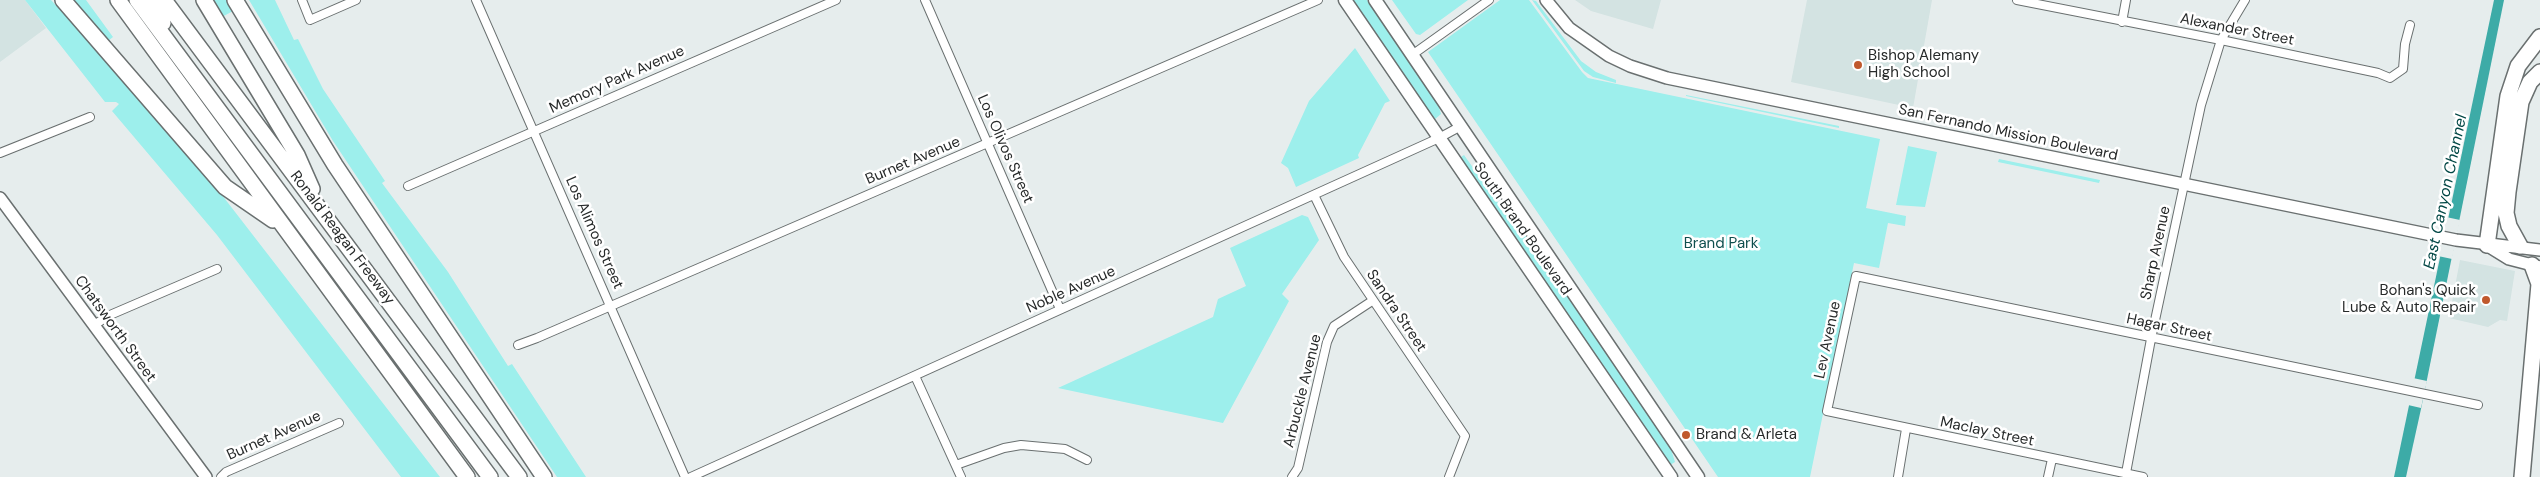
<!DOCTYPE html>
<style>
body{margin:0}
canvas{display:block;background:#e6eded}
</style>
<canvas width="2540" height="477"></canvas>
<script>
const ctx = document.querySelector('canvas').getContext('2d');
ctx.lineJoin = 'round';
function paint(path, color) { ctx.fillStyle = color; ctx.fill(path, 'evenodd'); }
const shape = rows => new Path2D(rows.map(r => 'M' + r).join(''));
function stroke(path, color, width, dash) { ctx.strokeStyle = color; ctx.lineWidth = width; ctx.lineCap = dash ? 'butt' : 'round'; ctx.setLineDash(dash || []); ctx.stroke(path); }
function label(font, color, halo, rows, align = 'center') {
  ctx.font = font + ' "DM Sans",sans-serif'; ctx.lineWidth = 5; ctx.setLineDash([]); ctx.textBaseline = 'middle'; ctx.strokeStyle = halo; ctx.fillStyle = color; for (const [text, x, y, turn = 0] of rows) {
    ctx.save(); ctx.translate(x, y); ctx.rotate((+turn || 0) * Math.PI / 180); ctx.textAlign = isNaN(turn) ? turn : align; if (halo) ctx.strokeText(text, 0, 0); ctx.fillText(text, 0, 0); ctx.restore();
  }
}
paint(shape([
 [0,0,25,0,46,28,0,62],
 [1575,0,1661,0,1653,29,1591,11],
 [1807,0,1932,0,1913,108,1791,82],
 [2460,260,2515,271,2507,321,2500,320,2488,327,2449,318]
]), '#d3e3e2');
paint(shape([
 [25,0,51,0,140,96,208,177,440,477,401,477,217,235,112,111,119,104,116,102,105,102],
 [72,0,86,0,113,37,108,41],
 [213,0,227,0,233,11,222,17],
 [249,0,275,0,294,40,298,39,323,89,385,181,382,183,448,272,508,366,512,364,586,477,557,477,333,141],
 [1353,0,1367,0,1438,104,1441,114,1434,120],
 [1392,0,1468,0,1420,35,1416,34],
 [1500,0,1529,0,1582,72,1588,78,1880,139,1866,208,1906,216,1905,226,1888,223,1879,268,1854,263,1810,477,1718,477,1428,52],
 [1532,0,1536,1,1581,61,1596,72,1616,80,1616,83,1593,77,1584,71],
 [1355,48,1390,101,1385,103,1358,155,1359,158,1296,187,1288,168,1281,163,1309,101],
 [1686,95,1839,126,1839,128,1686,96],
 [1908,146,1937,152,1925,207,1896,205],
 [1464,155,1506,214,1525,233,1669,443,1675,462,1670,465,1464,164,1461,157],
 [1999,159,2100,180,2099,183,1998,162],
 [1302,215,1308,217,1319,240,1282,294,1289,301,1223,423,1058,388,1213,317,1218,299,1246,286,1230,248]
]), '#9defec');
paint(shape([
 [2494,0,2504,0,2421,409,2406,477,2394,477]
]), '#3daba7');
paint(shape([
 [2446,217,2460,220,2452,259,2438,256],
 [2413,378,2427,381,2421,408,2408,405]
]), '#e6eded');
const street = shape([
 [302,0,310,20,356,0],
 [476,0,685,477],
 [925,0,1060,309],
 [2017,0,2221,40,2378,73,2390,78,2403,69,2405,44,2410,25],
 [2122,22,2126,0],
 [1412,55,1489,0],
 [0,153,90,117],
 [408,186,836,0],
 [1314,195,1344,257,1465,436,1449,477],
 [94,325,110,315,217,269],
 [518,345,537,338,1318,0],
 [915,376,961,477],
 [956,465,1004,448,1021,445,1065,449,1087,460],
 [2126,473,2151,339,2201,105,2221,40,2245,0],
 [221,477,226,472,339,423],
 [691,477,1439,138,1461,126],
 [1292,477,1298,468,1327,342,1334,326,1372,301],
 [1898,477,1906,429],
 [2048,477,2052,459],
 [2143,477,1827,411,1856,276,2478,405]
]);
const secondary = shape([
 [1546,0,1569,28,1609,56,1630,66,1667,78,2456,240,2540,250],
 [0,198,206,477],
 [2488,246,2509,259,2540,267]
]);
const primary = shape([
 [1345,0,1671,477],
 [1375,0,1698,477]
]);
const highway = shape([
 [63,0,225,187,273,220],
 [118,0,467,477],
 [137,0,490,477],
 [153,0,155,13,163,23],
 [164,0,519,477],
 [204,0,297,155,312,189],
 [235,0,335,165,544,477],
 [2487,245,2508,96,2518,66,2540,37],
 [2520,246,2509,226,2506,213,2508,192,2521,102,2530,82,2540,72],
 [2522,477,2539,284,2532,265]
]);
stroke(street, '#6a7070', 10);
stroke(secondary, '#6a7070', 14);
stroke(primary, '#6a7070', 15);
stroke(highway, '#6a7070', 18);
stroke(street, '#fff', 8);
stroke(secondary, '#fff', 11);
stroke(primary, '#fff', 12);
stroke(highway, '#fff', 15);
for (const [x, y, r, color] of [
 [1858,65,5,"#c0592d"],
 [2486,300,5,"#c0592d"],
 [1686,435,5,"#c0592d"]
]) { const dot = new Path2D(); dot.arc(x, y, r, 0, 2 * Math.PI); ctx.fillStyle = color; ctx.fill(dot); stroke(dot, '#fff', 2); }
label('15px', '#272a2a', '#fff', [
 ["Alexander Street",2237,30,11],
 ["Memory Park Avenue",617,80,-24],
 ["San Fernando Mission Boulevard",2008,133,12],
 ["Los Olivos Street",1005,149,66],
 ["Burnet Avenue",913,161,-23],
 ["South Brand Boulevard",1522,229,55],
 ["Los Alimos Street",594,233,66],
 ["Ronald Reagan Freeway",342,238,53],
 ["Sharp Avenue",2156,253,-78],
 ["Noble Avenue",1071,290,-24],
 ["Sandra Street",1396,311,56],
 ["Hagar Street",2169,328,12],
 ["Chatsworth Street",115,329,54],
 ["Lev Avenue",1828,340,-78],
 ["Arbuckle Avenue",1303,391,-76],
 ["Maclay Street",1987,432,12],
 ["Burnet Avenue",274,436,-24]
]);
label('15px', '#272a2a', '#fff', [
 ["Bishop Alemany",1868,56],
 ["High School",1868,73],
 ["Bohan's Quick",2476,291,"right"],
 ["Lube & Auto Repair",2476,308,"right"],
 ["Brand & Arleta",1696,435]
], 'left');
label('15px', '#0e4e4d', '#fff', [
 ["Brand Park",1721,244]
]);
label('italic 16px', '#024745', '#fff', [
 ["East Canyon Channel",2446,192,-78]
]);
</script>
